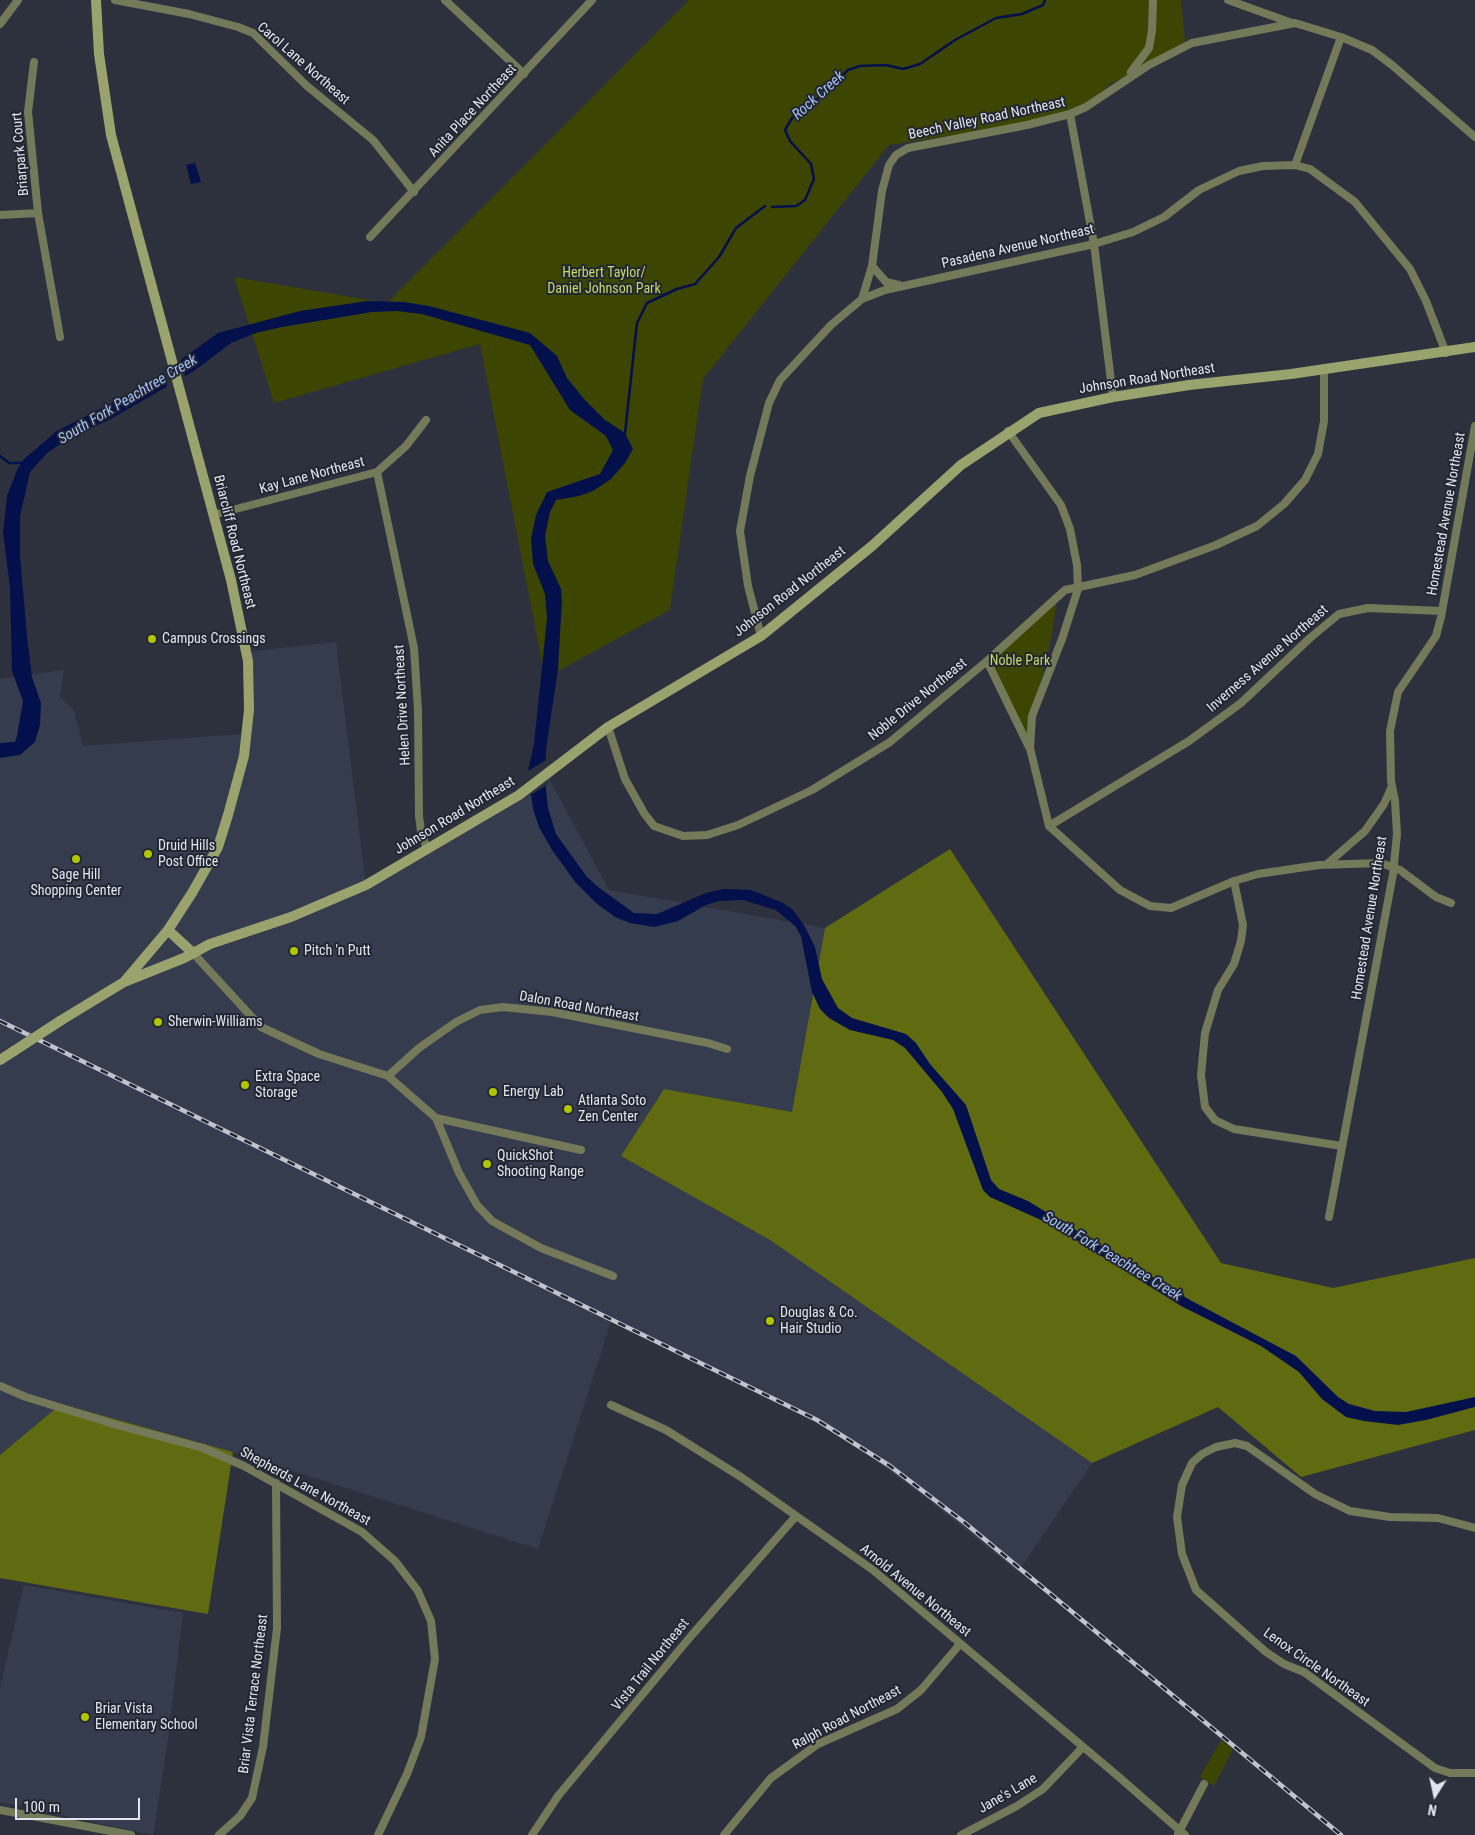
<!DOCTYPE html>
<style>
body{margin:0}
#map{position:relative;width:1475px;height:1835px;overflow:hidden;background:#2c313d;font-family:"Roboto Condensed",sans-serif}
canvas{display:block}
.north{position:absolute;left:1410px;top:1770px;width:50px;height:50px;-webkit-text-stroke:4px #222732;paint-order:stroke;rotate:190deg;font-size:14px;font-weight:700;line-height:20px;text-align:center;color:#e2e5ed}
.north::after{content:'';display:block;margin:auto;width:18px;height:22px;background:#e2e5ed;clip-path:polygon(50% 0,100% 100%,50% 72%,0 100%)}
.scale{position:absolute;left:15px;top:1798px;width:125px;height:22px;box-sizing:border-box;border:2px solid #e2e5ed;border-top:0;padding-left:6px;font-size:15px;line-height:18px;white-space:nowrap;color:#e2e5ed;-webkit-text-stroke:4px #222732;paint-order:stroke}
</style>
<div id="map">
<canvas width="1475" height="1835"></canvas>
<div class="north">N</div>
<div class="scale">100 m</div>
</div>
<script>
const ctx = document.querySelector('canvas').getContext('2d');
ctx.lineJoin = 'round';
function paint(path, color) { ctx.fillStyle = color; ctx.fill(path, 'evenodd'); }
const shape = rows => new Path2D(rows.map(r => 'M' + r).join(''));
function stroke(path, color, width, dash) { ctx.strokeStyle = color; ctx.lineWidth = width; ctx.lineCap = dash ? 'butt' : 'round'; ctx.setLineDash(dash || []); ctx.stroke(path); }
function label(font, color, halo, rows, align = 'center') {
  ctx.font = font + ' "Roboto Condensed",sans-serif'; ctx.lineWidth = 4; ctx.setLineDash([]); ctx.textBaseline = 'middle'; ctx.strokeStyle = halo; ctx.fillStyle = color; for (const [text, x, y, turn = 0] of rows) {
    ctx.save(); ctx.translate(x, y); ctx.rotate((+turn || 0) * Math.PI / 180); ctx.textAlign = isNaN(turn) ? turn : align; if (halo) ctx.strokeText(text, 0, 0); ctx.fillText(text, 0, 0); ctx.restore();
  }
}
paint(shape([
 [336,642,366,886,546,773,609,890,825,928,793,1113,664,1089,621,1156,770,1240,1092,1463,1018,1572,930,1501,822,1421,612,1318,538,1549,233,1452,61,1404,0,1455,0,679,64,670,60,697,74,710,83,746,241,734,250,693,245,652],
 [24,1585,183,1613,167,1747,153,1835,0,1802,0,1687]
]), '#353c4d');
paint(shape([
 [689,0,1181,0,1185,41,1159,64,1111,83,1077,116,889,145,703,379,670,610,545,678,480,344,274,403,234,277,387,303],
 [1057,599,1052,634,1028,738,988,656,1025,620],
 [1221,1740,1233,1749,1214,1786,1200,1777]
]), '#3d4502');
paint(shape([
 [950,849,1221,1263,1333,1288,1475,1258,1475,1430,1301,1477,1218,1407,1092,1463,770,1240,621,1156,664,1089,792,1112,825,928],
 [61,1404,233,1452,208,1614,0,1578,0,1455]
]), '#606b11');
paint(shape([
 [195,163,201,182,191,184,186,165],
 [367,301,404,302,429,306,530,333,557,356,567,378,585,400,605,420,625,433,633,449,625,463,611,479,593,491,579,496,556,500,550,512,545,536,548,561,561,589,562,600,558,669,546,749,545,779,548,808,556,834,587,877,598,887,634,913,657,914,706,893,723,889,751,890,783,903,793,910,805,927,815,947,822,979,838,1008,852,1018,906,1034,916,1043,930,1064,966,1105,991,1180,999,1189,1028,1201,1190,1300,1296,1356,1338,1397,1349,1404,1375,1411,1406,1412,1475,1397,1475,1407,1426,1420,1398,1425,1364,1421,1346,1417,1322,1399,1299,1372,1261,1346,1181,1306,1052,1225,990,1197,983,1190,953,1109,942,1092,905,1048,893,1040,850,1030,829,1018,820,1009,812,992,801,936,795,926,776,910,743,900,718,901,706,905,678,921,654,927,630,923,615,917,596,903,576,883,552,850,539,827,533,809,528,771,534,744,547,619,545,594,533,564,531,539,536,515,547,492,600,474,613,450,606,436,570,410,530,345,422,314,397,311,372,312,282,327,256,333,231,343,194,371,107,421,72,436,47,453,30,472,20,516,20,556,27,637,32,677,41,703,40,725,35,742,20,755,0,758,0,743,15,742,17,736,23,701,12,671,10,587,3,533,7,496,17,470,24,459,57,431,143,387,218,333,300,311]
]), '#03104b');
paint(shape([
 [180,358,186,379,168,389,163,370],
 [548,759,548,784,529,796,526,772]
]), '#2c313d');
stroke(shape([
 [772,207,796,206,805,200,814,179,811,164,790,141,785,130,792,118,820,97,848,70,860,66,886,65,903,69,920,64,955,40,996,18,1022,14,1043,5,1045,0],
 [625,433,637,323,647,303,677,289,695,284,719,257,736,228,765,206],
 [0,456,9,463,23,463]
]), '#03104b', 2.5);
stroke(shape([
 [115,0,189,14,238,27,253,33,307,86,373,140,414,192],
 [445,0,524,74],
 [1228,0,1292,23],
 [0,24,18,0],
 [34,62,28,112,38,213,60,337],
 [1131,72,1149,48,1152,30,1153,0],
 [1070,114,1094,244,1113,397],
 [1295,165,1341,37],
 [0,215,38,213],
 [370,237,592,0],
 [872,266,886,282,899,285],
 [862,299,872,266,882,191,889,165,896,155,908,148,1027,125,1070,114,1086,107,1149,65,1192,43,1295,23,1341,37,1372,50,1392,65,1475,137],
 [1008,431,1061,505,1070,529,1077,565,1078,589,1062,639,1032,716,1030,748,1049,826,1120,890,1150,906,1171,908,1234,881,1258,874,1319,865,1381,863,1400,870,1436,897,1451,903],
 [377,472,414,648,418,711,419,816,421,831,427,849],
 [213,515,377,472,406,446,426,420],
 [761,636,748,586,740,531,750,476,769,403,780,380,831,325,862,299,885,290,1094,244,1133,232,1164,217,1199,190,1239,171,1263,166,1295,165,1310,169,1355,202,1410,269,1426,301,1446,353],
 [987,661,1029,747],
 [608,727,625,779,644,813,654,826,683,836,707,835,738,825,812,790,890,742,987,661,1065,590,1135,575,1216,545,1257,526,1284,504,1305,480,1318,454,1324,421,1324,370],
 [1049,826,1189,741,1241,703,1310,638,1339,614,1368,608,1442,611],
 [1327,864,1365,831,1384,804,1392,786],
 [1234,881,1243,925,1241,941,1234,964,1218,990,1205,1033,1201,1075,1205,1107,1215,1120,1234,1129,1342,1146],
 [193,953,261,1027,319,1054,388,1076,436,1118,459,1173,477,1205,492,1221,541,1248,613,1276],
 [388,1076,419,1048,456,1022,480,1010,503,1007,552,1012,708,1043,727,1049],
 [436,1118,581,1150],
 [1329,1217,1393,874,1397,834,1395,801,1391,781,1390,731,1398,692,1436,636,1441,617,1475,426],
 [0,1386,26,1397,117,1425,203,1448,244,1466,362,1532,395,1561,418,1591,431,1621,435,1659,421,1737,407,1774,378,1835],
 [611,1405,666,1430,741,1477,873,1570,1119,1777,1185,1835],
 [1475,1528,1438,1518,1390,1517,1350,1511,1315,1494,1247,1446,1235,1443,1216,1447,1202,1454,1192,1463,1182,1485,1177,1517,1182,1554,1196,1590,1266,1652,1284,1664,1304,1672,1435,1768,1450,1773,1475,1773],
 [0,1810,131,1835],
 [1178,1834,1204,1784],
 [219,1835,240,1816,252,1798,263,1747,277,1628,276,1483],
 [532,1835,558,1796,691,1636,796,1516],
 [724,1835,771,1778,818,1744,897,1709,921,1690,960,1644],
 [961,1835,1017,1806,1043,1789,1083,1747]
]), '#747a59', 8);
stroke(shape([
 [168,930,193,953],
 [124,982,184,958,210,944,291,917,366,885,519,795,608,727,761,636,872,546,961,465,1039,413,1113,397,1189,385,1291,374,1475,347],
 [60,1021,124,982,168,930,192,893,218,847,228,815,244,756,249,710,248,661,231,580,111,135,99,54,96,0],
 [0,1060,14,1051]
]), '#9aa36e', 10);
const rail = shape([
 [0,1021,817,1420,890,1466,965,1523,1341,1835]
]);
stroke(rail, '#c1c4cd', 4.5);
stroke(rail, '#222732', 2.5, [8]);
stroke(shape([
 [14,1051,60,1021]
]), '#9aa36e', 10);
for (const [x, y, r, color] of [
 [152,639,5,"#b1c500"],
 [148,854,5,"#b1c500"],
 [76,859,5,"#b1c500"],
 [294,951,5,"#b1c500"],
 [158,1022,5,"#b1c500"],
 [245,1085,5,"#b1c500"],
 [493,1092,5,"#b1c500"],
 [568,1109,5,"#b1c500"],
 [487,1164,5,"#b1c500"],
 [770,1321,5,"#b1c500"],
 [85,1717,5,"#b1c500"]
]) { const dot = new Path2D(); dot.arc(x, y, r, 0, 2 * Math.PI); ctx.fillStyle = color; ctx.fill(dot); stroke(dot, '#222732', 2); }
label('14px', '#e2e5ed', '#222732', [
 ["Carol Lane Northeast",303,64,41],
 ["Anita Place Northeast",473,111,-47],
 ["Beech Valley Road Northeast",987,119,-12],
 ["Briarpark Court",21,154,-95],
 ["Pasadena Avenue Northeast",1018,247,-13],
 ["Johnson Road Northeast",1147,379,-9],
 ["Kay Lane Northeast",312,476,-15],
 ["Homestead Avenue Northeast",1447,514,-80],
 ["Briarcliff Road Northeast",234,542,76],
 ["Johnson Road Northeast",790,592,-38],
 ["Inverness Avenue Northeast",1268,659,-41],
 ["Noble Drive Northeast",918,700,-39],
 ["Helen Drive Northeast",403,705,-93],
 ["Johnson Road Northeast",455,816,-31],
 ["Homestead Avenue Northeast",1370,918,-81],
 ["Dalon Road Northeast",579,1007,10],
 ["Shepherds Lane Northeast",305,1487,29],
 ["Arnold Avenue Northeast",915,1591,39],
 ["Vista Trail Northeast",651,1665,-51],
 ["Lenox Circle Northeast",1316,1668,35],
 ["Briar Vista Terrace Northeast",254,1694,-83],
 ["Ralph Road Northeast",847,1718,-28],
 ["Jane's Lane",1008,1794,-30]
]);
label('14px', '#c6d868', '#222732', [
 ["Herbert Taylor/",604,273],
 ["Daniel Johnson Park",604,289],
 ["Noble Park",1020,661]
]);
label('14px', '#e2e5ed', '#222732', [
 ["Campus Crossings",162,639],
 ["Druid Hills",158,846],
 ["Post Office",158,862],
 ["Sage Hill",76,875,"center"],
 ["Shopping Center",76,891,"center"],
 ["Pitch 'n Putt",304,951],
 ["Sherwin-Williams",168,1022],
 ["Extra Space",255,1077],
 ["Storage",255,1093],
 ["Energy Lab",503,1092],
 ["Atlanta Soto",578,1101],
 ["Zen Center",578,1117],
 ["QuickShot",497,1156],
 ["Shooting Range",497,1172],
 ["Douglas & Co.",780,1313],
 ["Hair Studio",780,1329],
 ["Briar Vista",95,1709],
 ["Elementary School",95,1725]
], 'left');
label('italic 15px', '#a6c0f7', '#222732', [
 ["Rock Creek",819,96,-42],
 ["South Fork Peachtree Creek",128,400,-31],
 ["South Fork Peachtree Creek",1112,1257,31]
]);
</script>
